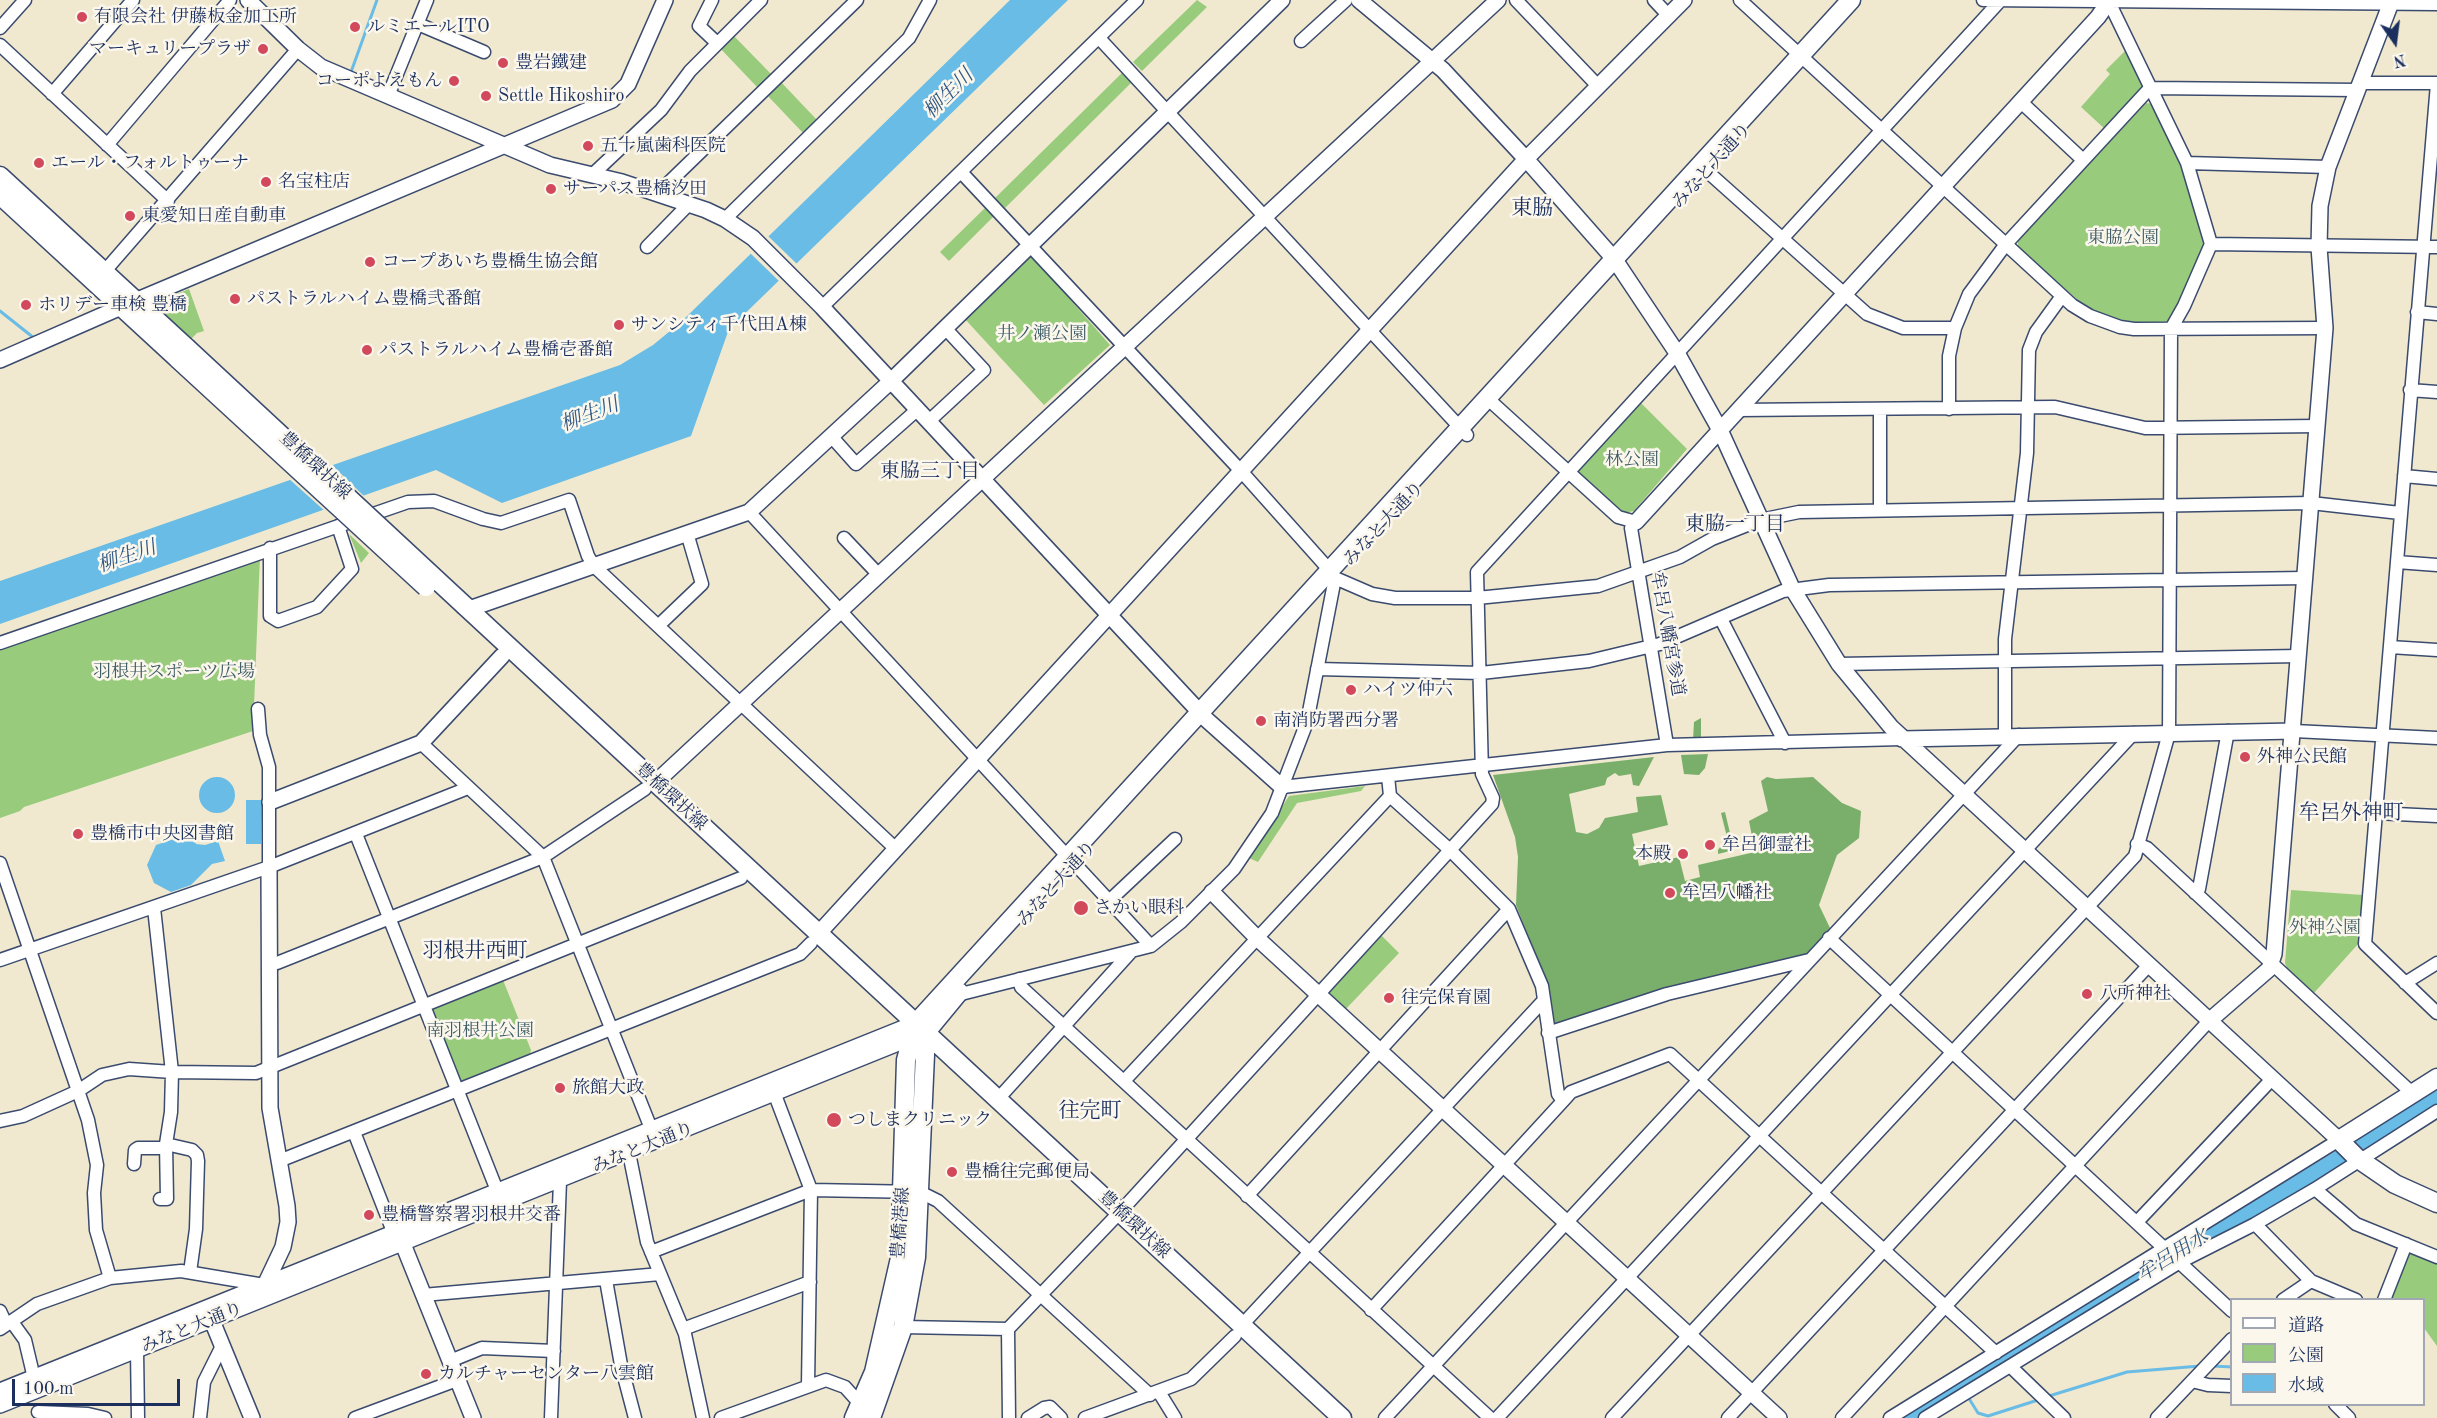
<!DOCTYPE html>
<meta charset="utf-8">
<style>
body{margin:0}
#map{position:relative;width:2437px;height:1418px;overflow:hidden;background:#f0e9cf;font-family:"Old Standard TT","Noto Serif JP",serif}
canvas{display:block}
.legend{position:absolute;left:2230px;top:1298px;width:195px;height:108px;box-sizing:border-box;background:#fbf7ec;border:2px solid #a1a7b3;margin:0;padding:8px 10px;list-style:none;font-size:18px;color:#1b2f5e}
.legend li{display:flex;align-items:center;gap:12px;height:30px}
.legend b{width:30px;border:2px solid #a1a7b3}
.north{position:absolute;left:2365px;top:12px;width:60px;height:60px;-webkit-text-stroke:4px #fbf7ec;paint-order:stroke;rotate:166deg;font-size:16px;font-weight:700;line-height:24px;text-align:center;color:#1b2f5e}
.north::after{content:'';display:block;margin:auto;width:21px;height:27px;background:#1b2f5e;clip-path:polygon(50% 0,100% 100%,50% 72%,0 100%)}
.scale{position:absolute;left:12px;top:1379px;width:168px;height:27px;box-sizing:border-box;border:3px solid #1b2f5e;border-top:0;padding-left:8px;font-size:18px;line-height:21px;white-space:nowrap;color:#1b2f5e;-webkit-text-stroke:4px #fbf7ec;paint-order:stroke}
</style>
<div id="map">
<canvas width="2437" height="1418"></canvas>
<ul class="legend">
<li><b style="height:8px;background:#fff"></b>道路</li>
<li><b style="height:16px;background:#98cb7b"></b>公園</li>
<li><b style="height:16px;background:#69bce5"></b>水域</li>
</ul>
<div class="north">N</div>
<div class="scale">100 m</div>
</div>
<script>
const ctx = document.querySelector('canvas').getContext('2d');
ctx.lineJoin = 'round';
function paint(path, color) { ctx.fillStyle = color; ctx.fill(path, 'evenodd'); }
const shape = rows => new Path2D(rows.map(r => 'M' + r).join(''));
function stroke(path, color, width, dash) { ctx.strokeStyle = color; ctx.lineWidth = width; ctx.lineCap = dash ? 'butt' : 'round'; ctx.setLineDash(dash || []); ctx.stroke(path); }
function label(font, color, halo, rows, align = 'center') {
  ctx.font = font + ' "Old Standard TT","Noto Serif JP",serif'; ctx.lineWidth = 5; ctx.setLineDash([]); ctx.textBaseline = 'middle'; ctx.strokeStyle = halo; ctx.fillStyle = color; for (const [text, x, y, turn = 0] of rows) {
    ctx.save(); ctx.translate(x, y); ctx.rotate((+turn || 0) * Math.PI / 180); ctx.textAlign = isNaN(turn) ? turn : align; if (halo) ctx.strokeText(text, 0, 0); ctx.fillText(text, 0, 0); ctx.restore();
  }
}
paint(shape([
 [1197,0,1207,7,1142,71,1133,62],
 [732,34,772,75,758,88,719,47],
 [2128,48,2144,88,2106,130,2081,107,2110,74,2106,70],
 [1124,71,1133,81,1005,208,995,198],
 [780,81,818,121,804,134,766,94],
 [2146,103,2153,104,2179,156,2207,244,2180,306,2170,322,2131,323,2104,317,2089,310,2018,247,2018,240],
 [985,208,994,216,949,261,940,252],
 [1026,256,1032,256,1110,345,1044,405,964,318],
 [189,289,204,331,197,333,191,339,153,304],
 [1641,403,1687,449,1634,511,1624,513,1576,470],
 [349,534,369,553,361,563],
 [260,556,253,731,24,807,20,811,0,818,0,649],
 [1365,786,1361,791,1297,803,1258,862,1249,858,1289,796],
 [2291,890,2363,895,2359,943,2313,994,2288,971,2285,963],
 [1381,935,1399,953,1344,1011,1327,993],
 [503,980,531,1050,530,1055,461,1084,429,1007],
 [2414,1253,2437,1263,2437,1346,2424,1328,2424,1300,2390,1300,2409,1254]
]), '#98cb7b');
paint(shape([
 [1701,718,1701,740,1693,740,1694,722],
 [1708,754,1705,768,1699,775,1684,774,1681,755],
 [1654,757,1639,786,1633,785,1631,774,1619,776,1615,773,1607,778,1605,785,1569,794,1576,832,1587,834,1599,828,1605,818,1638,812,1636,797,1661,795,1668,825,1632,834,1639,866,1679,857,1685,881,1700,877,1698,865,1755,852,1749,821,1768,811,1761,781,1767,777,1776,779,1813,777,1842,803,1861,811,1859,838,1837,855,1819,905,1830,928,1809,954,1553,1025,1548,987,1516,905,1518,857,1515,837,1493,775],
 [1725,812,1734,850,1718,854,1718,850,1727,837,1721,813]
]), '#7aaf6b');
paint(shape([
 [1010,0,1068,0,729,329,691,436,502,503,436,470,0,624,0,581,620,365,653,345,681,322],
 '199 795a18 18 0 1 1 36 0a18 18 0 1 1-36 0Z',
 [246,800,262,800,261,844,246,844],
 [192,833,196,844,205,845,218,841,225,861,212,864,191,885,171,892,154,883,147,865,156,845]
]), '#69bce5');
paint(shape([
 [766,234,799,266,781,283,748,251],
 [330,463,366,498,326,512,288,478]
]), '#f0e9cf');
stroke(shape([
 [351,72,377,0],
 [0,311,34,338],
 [2212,1366,2232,1367],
 [2049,1396,2127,1372,2200,1366],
 [1968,1397,1978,1413,1988,1416,2038,1400]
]), '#69bce5', 3);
stroke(shape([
 [1911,1418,2269,1196,2286,1193,2437,1101]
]), '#69bce5', 20);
const minor = shape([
 [712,0,699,26,717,43],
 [1516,0,1598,86],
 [1654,0,1669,16],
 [1740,0,2072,305,2090,316,2120,327,2134,329,2325,328],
 [1983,0,2437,4],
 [418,24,484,52],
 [0,28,25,0],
 [1099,38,1467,435],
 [1301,41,1346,0],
 [0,45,168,201],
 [2361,83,2437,83],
 [2437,84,2365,944,2437,1013],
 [52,94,133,0],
 [388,96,427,0],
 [2020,101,2083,160],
 [107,145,230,0],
 [2187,163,2328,167],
 [1700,165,1867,314,1903,328,1955,328],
 [961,172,1241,471,1333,574],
 [592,175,661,110,690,71,761,0],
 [657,194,857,0],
 [725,219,909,38,930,0],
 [2211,244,2437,247],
 [647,247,688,205],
 [104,272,298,49],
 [822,307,1137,0],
 [2417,312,2437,314],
 [2410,390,2437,392],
 [1487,398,1618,517,1636,522,1631,528,1667,745],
 [1880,409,1880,510],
 [1949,409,1949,356,1955,328,1969,294,2006,244,2150,88,2358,90],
 [1738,410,2055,407,2145,428,2318,426],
 [929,421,984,370,945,328],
 [831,436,856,464,918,409],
 [2404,476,2437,479],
 [749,512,1068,857],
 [844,538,879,575],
 [270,548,270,616,278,621,317,607,352,569,338,526],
 [2397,562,2437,565],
 [1721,619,1785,743],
 [658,626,702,584,687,533],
 [0,643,408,502,434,501,483,519,501,523,569,500,588,556,594,566,896,849],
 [2390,647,2437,650],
 [1839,664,2299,656],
 [1317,669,1481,673,1589,661,1660,644,1783,591,1829,585,2305,578],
 [258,709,260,735,269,767,269,867],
 [2294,731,2437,738],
 [2005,735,2005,639,2027,453,2029,350,2036,332,2062,296],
 [421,743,543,857,654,1136],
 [1282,787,1667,745,1902,739],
 [2376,813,2437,816],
 [356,834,500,1198],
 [2137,844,2147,848,2412,1093],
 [0,863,88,1120,97,1165,94,1193,96,1230,110,1278],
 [1075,864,1151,946],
 [2195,893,2199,889,2228,731],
 [1109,901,1175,839],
 [154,908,172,1072,171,1112,166,1144,192,1150,197,1155,198,1161,196,1229,190,1272],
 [1829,938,2232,1311],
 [0,960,269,867,468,788],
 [269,963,277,963,543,857,645,789],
 [1019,979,1021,987,1490,1418],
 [2405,983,2437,963],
 [957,995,1151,946,1181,922,1234,869,1272,813,1307,722,1335,578,1372,594,1395,598,1477,598,1598,586,1680,557,1712,539,1760,520,1799,512,2311,503,2400,513],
 [1548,1033,1667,994,1809,960],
 [1124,1081,1390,796],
 [775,1095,811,1190,808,1385],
 [998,1099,1130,953],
 [1563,1101,1571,1092,1670,1054,1996,1353],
 [0,1121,23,1116,78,1091,102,1075,129,1069,172,1072,256,1073,741,878],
 [354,1132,394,1234],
 [627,1143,647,1242,685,1334,703,1418],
 [279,1161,800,954,811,943],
 [134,1164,135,1150,138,1148,166,1148],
 [2315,1189,2356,1224,2437,1257],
 [1247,1196,1509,909],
 [160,1199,167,1199,166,1144],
 [2137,1222,2272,1079],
 [2255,1224,2311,1281,2356,1300],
 [651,1252,811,1190,920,1192,938,1201,1150,1395],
 [606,1280,621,1365,635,1418],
 [423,1295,660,1274],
 [2283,1300,2311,1281],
 [2384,1300,2406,1244],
 [1371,1310,1563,1101,1558,1094,1542,986,1509,909,1450,850,1390,796,1388,776],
 [0,1311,5,1322,12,1322,25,1340,34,1378],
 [1242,1325,1544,1000],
 [903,1327,1008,1329,1120,1212,1492,804,1493,798,1482,774,1477,572,2000,1],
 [0,1329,37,1304,110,1278,181,1271,264,1285],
 [683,1329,810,1282],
 [1008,1329,1009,1418],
 [137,1350,138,1418],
 [450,1361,482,1348,554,1351],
 [2010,1366,2064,1418],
 [2192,1381,2208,1385,2232,1386],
 [1159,1392,1175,1418],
 [2335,1404,2349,1418],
 [38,1412,88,1414,105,1418],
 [200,1418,204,1382,222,1346],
 [355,1418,457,1380],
 [551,1418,560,1181],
 [721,1418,826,1380,845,1387,862,1406],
 [1028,1418,1044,1408,1050,1407,1061,1418],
 [1085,1418,1191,1379,1235,1336],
 [1385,1418,2019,735],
 [1497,1418,2134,733],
 [1612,1418,2135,856,2169,733,2171,329,2184,306,2211,244,2187,163,2109,2],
 [1728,1418,2149,965],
 [1842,1418,2209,1021],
 [1890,1418,2339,1140],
 [1925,1418,2180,1262,2255,1224,2315,1189,2437,1111],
 [2157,1418,2232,1339]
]);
const tertiary = shape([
 [248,0,298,49,321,67,550,165,622,182,706,210,725,219,753,238,822,307,1207,720,1282,787],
 [1359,0,1443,70,1526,159,1615,260,1677,353,1720,430,1792,588,1839,664,1891,727,2339,1140],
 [0,360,135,301,612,100,628,84,665,0],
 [1636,522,2098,17,2110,0],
 [469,609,749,512,891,381,1282,0],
 [1902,739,2294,731],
 [656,782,1498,0],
 [270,802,421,743,502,656],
 [1212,892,1257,938,1779,1418],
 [819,933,1526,159,1684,0],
 [2209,1021,2269,969,2274,954,2325,328,2319,247,2320,206,2328,167,2392,0],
 [398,1238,403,1244,473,1418],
 [265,1285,283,1247,288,1222,287,1206,270,1108,269,867],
 [208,1311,252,1418],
 [0,1391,916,1023],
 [0,1405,918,1035]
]);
const secondary = shape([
 [0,176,187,348],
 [0,195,178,359],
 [465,606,1342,1418],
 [926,1032,959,992],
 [2437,1078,2339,1140,2357,1158,2395,1184,2437,1203],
 [854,1418,874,1372,900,1258,906,1060,916,1023,1851,0],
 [871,1418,903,1327,916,1257,926,1032]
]);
stroke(minor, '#3b4b6f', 15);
stroke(tertiary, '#3b4b6f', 18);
stroke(secondary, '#3b4b6f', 21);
stroke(minor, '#fff', 12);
stroke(tertiary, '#fff', 15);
stroke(secondary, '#fff', 18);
const secondaryBridge = shape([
 [187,348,465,606],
 [178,359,426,587]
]);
stroke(secondaryBridge, '#3b4b6f', 21, []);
stroke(secondaryBridge, '#fff', 18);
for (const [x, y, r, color] of [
 [82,17,6,"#d1495b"],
 [355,27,6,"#d1495b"],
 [263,49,6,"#d1495b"],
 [503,63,6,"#d1495b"],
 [454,81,6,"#d1495b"],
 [486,96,6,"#d1495b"],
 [588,146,6,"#d1495b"],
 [39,163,6,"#d1495b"],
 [266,182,6,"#d1495b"],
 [551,189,6,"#d1495b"],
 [130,216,6,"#d1495b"],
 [370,262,6,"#d1495b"],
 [235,299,6,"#d1495b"],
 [26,305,6,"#d1495b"],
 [619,325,6,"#d1495b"],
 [367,350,6,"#d1495b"],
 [1351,690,6,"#d1495b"],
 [1261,721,6,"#d1495b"],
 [2245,757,6,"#d1495b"],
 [78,834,6,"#d1495b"],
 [1710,845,6,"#d1495b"],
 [1683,854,6,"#d1495b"],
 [1670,893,6,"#d1495b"],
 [1081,908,8,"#d1495b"],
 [2087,994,6,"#d1495b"],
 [1389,998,6,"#d1495b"],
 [560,1088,6,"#d1495b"],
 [834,1120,8,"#d1495b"],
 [952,1172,6,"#d1495b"],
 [369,1215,6,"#d1495b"],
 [426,1374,6,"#d1495b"]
]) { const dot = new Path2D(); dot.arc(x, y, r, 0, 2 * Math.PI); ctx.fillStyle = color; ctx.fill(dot); stroke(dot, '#fbf7ec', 2); }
label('18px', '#1b2f5e', '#fbf7ec', [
 ["有限会社 伊藤板金加工所",94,17],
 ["ルミエールITO",367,27],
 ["マーキュリープラザ",251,49,"right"],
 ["豊岩鐵建",515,63],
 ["コーポよえもん",442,81,"right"],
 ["Settle Hikoshiro",498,96],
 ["五十嵐歯科医院",600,146],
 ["エール・フォルトゥーナ",51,163],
 ["名宝柱店",278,182],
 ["サーパス豊橋汐田",563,189],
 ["東愛知日産自動車",142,216],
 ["コープあいち豊橋生協会館",382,262],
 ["パストラルハイム豊橋弐番館",247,299],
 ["ホリデー車検 豊橋",38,305],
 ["サンシティ千代田A棟",631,325],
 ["パストラルハイム豊橋壱番館",379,350],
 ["ハイツ仲六",1363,690],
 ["南消防署西分署",1273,721],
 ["外神公民館",2257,757],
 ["豊橋市中央図書館",90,834],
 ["牟呂御霊社",1722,845],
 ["本殿",1671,854,"right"],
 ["牟呂八幡社",1682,893],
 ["さかい眼科",1094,908],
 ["八所神社",2099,994],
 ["往完保育園",1401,998],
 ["旅館大政",572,1088],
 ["つしまクリニック",848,1120],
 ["豊橋往完郵便局",964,1172],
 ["豊橋警察署羽根井交番",381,1215],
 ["カルチャーセンター八雲館",438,1374]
], 'left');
label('18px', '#1b2f5e', '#fbf7ec', [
 ["みなと大通り",1712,166,-48],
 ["豊橋環状線",315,466,43],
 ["みなと大通り",1384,524,-47],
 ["牟呂八幡宮参道",1667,634,80],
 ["豊橋環状線",671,797,43],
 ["みなと大通り",1057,884,-48],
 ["みなと大通り",643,1148,-22],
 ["豊橋港線",901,1223,-86],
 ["豊橋環状線",1134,1225,43],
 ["みなと大通り",192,1328,-22]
]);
label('18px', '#405e67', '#fbf7ec', [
 ["東脇公園",2123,238],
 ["井ノ瀬公園",1042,334],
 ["林公園",1632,460],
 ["羽根井スポーツ広場",174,672],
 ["外神公園",2325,928],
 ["南羽根井公園",480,1031]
]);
label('italic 20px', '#325986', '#fbf7ec', [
 ["柳生川",949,94,-45],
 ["柳生川",590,415,-21],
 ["柳生川",127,557,-19],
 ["牟呂用水",2173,1256,-32]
]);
label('20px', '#1b2f5e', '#fbf7ec', [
 ["東脇三丁目",930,472],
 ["東脇一丁目",1735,525]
]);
label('21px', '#1b2f5e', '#fbf7ec', [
 ["東脇",1532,208],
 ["牟呂外神町",2351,813],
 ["羽根井西町",475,951],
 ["往完町",1090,1111]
]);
</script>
